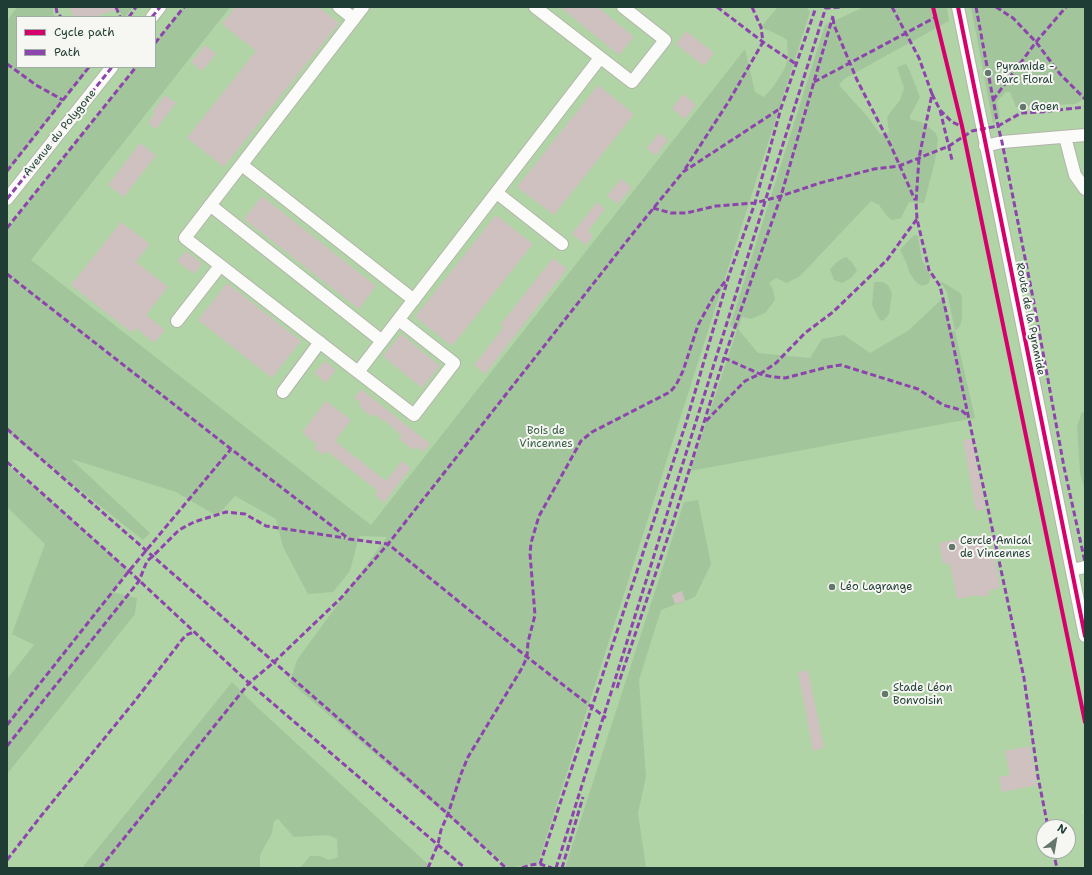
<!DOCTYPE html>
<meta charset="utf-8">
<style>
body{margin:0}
#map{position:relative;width:1092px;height:875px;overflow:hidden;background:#e5e3d5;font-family:"Shantell Sans",sans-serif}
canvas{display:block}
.frame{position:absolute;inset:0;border:8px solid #1f3d34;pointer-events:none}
.legend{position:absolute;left:16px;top:16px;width:140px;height:52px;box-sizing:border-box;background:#f6f6f2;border:1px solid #a0aca6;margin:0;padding:5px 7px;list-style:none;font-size:12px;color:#1f3d34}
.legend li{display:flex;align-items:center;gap:8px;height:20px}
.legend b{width:20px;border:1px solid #a0aca6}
.north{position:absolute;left:1036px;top:819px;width:40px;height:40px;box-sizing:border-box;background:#f6f6f2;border:1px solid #a0aca6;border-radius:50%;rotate:31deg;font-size:11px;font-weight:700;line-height:16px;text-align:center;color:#1f3d34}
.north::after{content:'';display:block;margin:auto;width:14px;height:18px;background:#64776c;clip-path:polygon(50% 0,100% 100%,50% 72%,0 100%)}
</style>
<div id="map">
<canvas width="1092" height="875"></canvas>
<div class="frame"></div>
<ul class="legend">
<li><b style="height:5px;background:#d6006c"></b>Cycle path</li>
<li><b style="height:5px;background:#8e44ad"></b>Path</li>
</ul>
<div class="north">N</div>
</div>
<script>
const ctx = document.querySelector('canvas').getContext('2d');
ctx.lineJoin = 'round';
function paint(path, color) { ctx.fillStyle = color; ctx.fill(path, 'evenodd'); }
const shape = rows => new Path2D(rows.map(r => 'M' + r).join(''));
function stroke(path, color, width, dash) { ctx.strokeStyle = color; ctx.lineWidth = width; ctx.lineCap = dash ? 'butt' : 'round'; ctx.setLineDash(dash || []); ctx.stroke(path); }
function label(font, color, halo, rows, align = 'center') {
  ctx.font = font + ' "Shantell Sans",sans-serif'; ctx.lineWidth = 4; ctx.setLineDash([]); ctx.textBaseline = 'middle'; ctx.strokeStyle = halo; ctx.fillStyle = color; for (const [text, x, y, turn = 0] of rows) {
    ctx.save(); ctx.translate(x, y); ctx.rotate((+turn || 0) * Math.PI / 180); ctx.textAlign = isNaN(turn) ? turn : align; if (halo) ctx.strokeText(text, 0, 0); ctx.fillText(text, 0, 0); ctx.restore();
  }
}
paint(shape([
 [7,7,1085,7,1085,868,7,868],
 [17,17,155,17,155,67,17,67],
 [1044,827,1068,827,1068,851,1044,851]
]), '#b1d4a6');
paint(shape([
 [17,7,53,7,53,14,55,17,17,17,17,67,91,67,7,172,7,21],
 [118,7,133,7,125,17,122,16],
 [184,7,230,7,31,260,371,525,745,49,755,92,764,97,773,87,784,70,788,58,787,40,781,36,761,27,778,7,806,7,810,12,538,863,509,868,290,682,297,660,387,537,359,536,350,571,333,592,308,594,283,547,276,519,235,496,217,516,176,492,71,459,150,533,143,540,7,432,7,230,136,67,155,67,155,43],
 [864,7,947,7,949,21,844,79,839,85,867,116,881,135,889,132,887,117,900,100,904,88,897,67,906,64,909,69,920,97,910,116,910,119,921,122,935,132,938,139,935,161,924,203,909,202,901,218,892,220,886,215,879,205,871,201,800,276,787,283,776,278,769,283,773,289,775,300,765,313,751,319,742,317,738,329,758,353,810,358,822,339,844,335,870,353,909,330,944,297,951,331,955,331,947,292,940,281,959,292,962,296,962,319,960,326,955,331,975,418,690,471,737,330,730,326,825,25],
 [971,7,1085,7,1085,99,1075,104,1016,107,1010,92,1006,92,997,101,1000,117,993,123],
 [914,235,918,236,922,260,931,277,928,284,922,286,916,282,910,274,906,262,900,250],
 [846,257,852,262,857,271,851,278,842,283,834,280,830,269,838,261],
 [874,282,882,282,888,285,892,294,889,314,883,321,879,319,872,305],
 [1082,412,1085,413,1085,491,1080,473,1077,426],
 [7,465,60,509,129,571,112,592,137,598,135,614,7,774,7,679,34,645,12,634,45,544,7,507],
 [698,500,711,564,695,597,661,610,639,680,646,777,638,813,646,868,565,868,684,502],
 [232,682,258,708,432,868,300,868,310,856,320,856,329,860,338,857,337,839,328,835,294,837,278,819,274,821,272,833,260,855,260,866,262,868,82,868]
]), '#a3c59c');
paint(shape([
 [69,7,119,7,119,9,94,17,74,17],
 [235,7,319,7,339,23,224,167,187,138,256,51,222,24],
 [560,7,598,7,634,37,619,55],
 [686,31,714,53,704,66,676,44],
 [205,45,216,54,202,71,191,62],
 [598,85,634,114,554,215,517,187],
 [683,94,696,105,685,119,672,109],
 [165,95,176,103,156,129,148,123,155,113,153,111],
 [659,133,668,140,656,156,647,148],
 [140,143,156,155,124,197,108,185],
 [621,179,632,187,618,204,607,196],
 [262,196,376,286,359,309,244,219],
 [597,202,605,209,588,231,593,236,586,245,572,234],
 [496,215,533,244,452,346,415,317],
 [121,222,150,244,136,262,168,287,146,315,165,330,154,343,136,328,132,333,71,285],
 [186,251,202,264,194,274,177,261],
 [553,258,567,269,485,374,474,365,504,327,500,325],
 [227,283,301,341,272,378,198,320],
 [401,334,440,366,422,388,383,356],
 [325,361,336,370,326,383,314,373],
 [361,389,430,444,423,452,416,447,413,450,399,439,402,436,384,420,383,421,375,414,372,417,359,406,361,403,354,398],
 [326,401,351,420,335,441,386,481,402,461,411,468,384,503,375,495,378,491,327,451,323,455,314,448,317,445,302,432],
 [972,439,985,509,976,511,963,440],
 [981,535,985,556,994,555,1000,588,989,590,990,595,979,597,978,595,957,599,950,564,948,564,947,563,943,564,939,543],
 [682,591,685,601,675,604,672,595],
 [808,670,824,748,813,751,798,672],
 [1030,746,1037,785,1002,792,999,777,1010,775,1005,751]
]), '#cec1c0');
const minor = shape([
 [339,7,354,19],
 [363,7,185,238,358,372,600,58],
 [535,7,632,82,665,40,623,7],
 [958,7,1085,636],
 [152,17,160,7],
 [1065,137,1075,175,1085,189],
 [985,146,1002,142,1085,135],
 [242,165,414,300],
 [497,193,562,244],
 [7,199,112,67],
 [210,205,382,341],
 [177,321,220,266],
 [358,372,414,415,454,363,399,320],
 [283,392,320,342],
 [1072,570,1085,567]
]);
stroke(minor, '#b2b4aa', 14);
stroke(shape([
 [1082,812,1085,811]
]), '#d2d4d0', 2, [1, 3]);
stroke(minor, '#fbfbf9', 12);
stroke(shape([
 [56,7,57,13,61,17],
 [116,7,120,17],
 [717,7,763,42,796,64],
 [825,7,826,8,843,7],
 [892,7,919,58,932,94,919,158,916,202,917,219,929,270,940,286,947,316,1024,678,1038,777,1048,827],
 [976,7,998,126,1002,142,1033,298,1064,467,1085,562],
 [996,7,1013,18,1036,42,1060,74,1085,99],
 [129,17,136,7],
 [152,17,160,7],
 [833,18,834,25,857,80,891,146,915,200],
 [155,43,184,7],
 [7,64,36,85,63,100],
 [814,82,936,17],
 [932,94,940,110,952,160],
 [993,100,1036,42,1066,7],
 [940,110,952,122,963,127],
 [685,169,729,101,763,42,761,27,752,7],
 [7,171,89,67],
 [7,199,112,67],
 [653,208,671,213,686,213,716,206,755,203,781,196,820,183,874,169,899,166,949,146,972,131,998,126,1021,113,1040,112,1085,107],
 [7,228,136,67],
 [7,274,231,449,349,539,388,544,527,657,606,718],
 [724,358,760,374,773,377,785,378,828,367,841,365,918,389,943,405,961,410,969,417],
 [706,421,745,381,760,374,776,363,805,333,833,312,887,260,905,235,917,219],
 [7,429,448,814,506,868],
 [7,462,129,571,249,683,465,868],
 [617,688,673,522,724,358,781,196,833,16],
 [7,725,129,571,231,449],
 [7,746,139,581,147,561,153,556,179,530,194,522,226,512,245,514,266,526,345,538],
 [1053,851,1057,868],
 [7,860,41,816,134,702,181,641,186,635,194,632],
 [540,864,686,423,729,275,755,203,781,108,816,7],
 [100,868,249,683,273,663,341,598,388,544,634,232,683,172,781,108],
 [428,868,438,844,441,830,448,814,461,774,468,757,522,668,527,657,528,642,535,615,530,554,531,543,539,516,581,441,592,432,670,392,676,385,683,371,698,325,714,296,727,279],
 [522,868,530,865,540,864,552,868],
 [556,868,826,7],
 [562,868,583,797]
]), '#8e44ad', 3, [6, 3]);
stroke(shape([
 [933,7,962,126,1085,722],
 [958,7,1085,636]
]), '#d6006c', 4);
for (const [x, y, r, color] of [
 [988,73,4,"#64776c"],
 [1023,107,4,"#64776c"],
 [952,547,4,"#64776c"],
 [832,587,4,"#64776c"],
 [885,694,4,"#64776c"]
]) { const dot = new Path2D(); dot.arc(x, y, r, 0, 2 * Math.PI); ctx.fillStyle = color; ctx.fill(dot); stroke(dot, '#f6f6f2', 1.5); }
label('11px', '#1f3d34', '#f6f6f2', [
 ["Pyramide -",996,67],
 ["Parc Floral",996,80],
 ["Goen",1031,107],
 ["Cercle Amical",960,541],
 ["de Vincennes",960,554],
 ["Léo Lagrange",840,587],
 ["Stade Léon",893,688],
 ["Bonvoisin",893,701]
], 'left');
label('11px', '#1f3d34', '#f6f6f2', [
 ["Avenue du Polygone",60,133,-51],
 ["Route de la Pyramide",1030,319,79]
]);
label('11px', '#396047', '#f6f6f2', [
 ["Bois de",546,431],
 ["Vincennes",546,444]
]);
</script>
